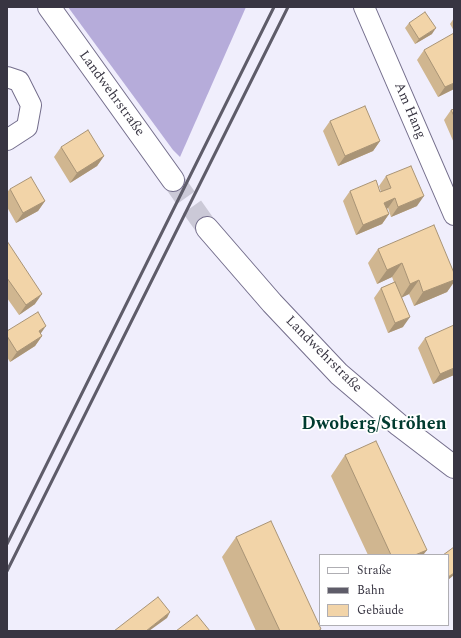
<!DOCTYPE html>
<meta charset="utf-8">
<style>
body{margin:0}
#map{position:relative;width:461px;height:638px;overflow:hidden;background:#f0eefc;font-family:Spectral,serif}
canvas{display:block}
.frame{position:absolute;inset:0;border:8px solid #383542;pointer-events:none}
.legend{position:absolute;left:319px;top:554px;width:130px;height:72px;box-sizing:border-box;background:#fff;border:1px solid #afaeb3;margin:0;padding:5px 7px;list-style:none;font-size:12px;color:#383542}
.legend li{display:flex;align-items:center;gap:8px;height:20px}
.legend b{width:20px;border:1px solid #afaeb3}
</style>
<div id="map">
<canvas width="461" height="638"></canvas>
<div class="frame"></div>
<ul class="legend">
<li><b style="height:5px;background:#fff"></b>Straße</li>
<li><b style="height:5px;background:#5e5c69"></b>Bahn</li>
<li><b style="height:11px;background:#f2d4a8"></b>Gebäude</li>
</ul>
</div>
<script>
const ctx = document.querySelector('canvas').getContext('2d');
ctx.lineJoin = 'round';
function paint(path, color) { ctx.fillStyle = color; ctx.fill(path, 'evenodd'); }
const shape = rows => new Path2D(rows.map(r => 'M' + r).join(''));
function stroke(path, color, width, dash) { ctx.strokeStyle = color; ctx.lineWidth = width; ctx.lineCap = dash ? 'butt' : 'round'; ctx.setLineDash(dash || []); ctx.stroke(path); }
function label(font, color, halo, rows, align = 'center') {
  ctx.font = font + ' Spectral,serif'; ctx.lineWidth = 3.5; ctx.setLineDash([]); ctx.textBaseline = 'middle'; ctx.strokeStyle = halo; ctx.fillStyle = color; for (const [text, x, y, turn = 0] of rows) {
    ctx.save(); ctx.translate(x, y); ctx.rotate((+turn || 0) * Math.PI / 180); ctx.textAlign = isNaN(turn) ? turn : align; if (halo) ctx.strokeText(text, 0, 0); ctx.fillText(text, 0, 0); ctx.restore();
  }
}
paint(shape([
 [68,7,246,7,180,157,173,150]
]), '#b6acda');
stroke(shape([
 [173,180,207,228]
]), '#cbc9d7', 22, [22, 11]);
const minor = shape([
 [364,7,454,215],
 [7,77,19,81,31,105,27,127,7,140]
]);
const tertiary = shape([
 [49,7,173,180],
 [207,228,272,303,339,374,399,425,454,467]
]);
stroke(minor, '#746e8c', 22);
stroke(tertiary, '#746e8c', 24);
stroke(minor, '#fff', 20);
stroke(tertiary, '#fff', 22);
stroke(shape([
 [7,544,274,7],
 [7,571,288,7]
]), '#5e5c69', 3);
paint(shape([
 [454,18,454,31,450,24],
 [409,23,432,34,415,44,405,28],
 [424,50,454,89,438,97,417,60],
 [454,109,454,143,444,120,451,110],
 [330,121,380,141,373,151,338,166,323,131],
 [61,147,104,156,97,166,70,183,54,157],
 [386,176,417,206,391,217,388,208,387,209,389,214,382,224,356,235,343,201,350,191,381,192,379,186],
 [10,189,45,201,38,211,16,223,7,207,7,192],
 [7,241,35,304,19,315,7,298],
 [378,249,454,273,454,282,447,292,414,306,409,294,402,297,403,327,388,333,374,298,381,288,394,282,392,277,377,284,368,263],
 [7,331,41,334,42,336,35,346,10,362,7,357],
 [425,338,454,375,433,384,418,348],
 [345,455,427,550,423,555,368,555,331,476],
 [236,537,320,631,256,631,222,557]
]), '#d0b690');
paint(shape([
 [436,28,432,34,415,44,419,39],
 [454,83,454,89,438,97,445,87],
 [380,141,373,151,338,166,345,156],
 [104,156,97,166,70,183,77,173],
 [424,196,417,206,391,217,398,207],
 [395,198,388,208,377,213,384,203],
 [45,201,38,211,16,223,23,213],
 [389,214,382,224,356,235,363,225],
 [402,263,392,277,377,284,387,270],
 [419,280,409,294,401,298,410,284],
 [454,280,454,282,447,292,414,306,423,292],
 [42,294,35,304,19,315,26,305],
 [410,317,403,327,388,333,395,323],
 [46,326,39,336,39,331],
 [42,336,35,346,10,362,17,352],
 [454,368,454,375,433,384,440,374],
 [427,550,423,555,415,555],
 [454,573,454,575,448,580,448,577],
 [170,612,167,618,149,631,146,631]
]), '#a99476');
const building = shape([
 [425,12,436,28,419,39,409,23,425,12],
 [454,33,454,83,445,87,424,50,454,33],
 [365,106,380,141,345,156,330,121,365,106],
 [454,109,454,116,451,110,454,109],
 [88,130,104,156,77,173,61,147,88,130],
 [411,166,424,196,398,207,395,198,384,203,389,214,363,225,350,191,376,180,380,192,391,188,386,176,411,166],
 [31,177,45,201,23,213,10,189,31,177],
 [434,225,454,273,454,280,423,292,419,280,410,284,402,263,387,270,378,249,434,225],
 [7,241,42,294,26,305,7,278,7,241],
 [395,282,410,317,395,323,381,288,395,282],
 [38,312,46,326,39,331,42,336,17,352,7,336,7,331,38,312],
 [454,325,454,368,440,374,425,338,454,325],
 [376,441,427,550,415,555,391,555,345,455,376,441],
 [271,521,321,629,318,631,280,631,236,537,271,521],
 [454,547,454,573,448,577,448,555,443,555,454,547],
 [158,597,170,612,146,631,114,631,158,597],
 [197,615,210,631,176,631,197,615]
]);
paint(building, '#f2d4a8');
stroke(building, '#a99476', 1);
label('14px', '#383542', '#fff', [
 ["Landwehrstraße",111,94,54],
 ["Am Hang",409,111,67],
 ["Landwehrstraße",323,355,45]
]);
label('bold 18px', '#003b30', '#fff', [
 ["Dwoberg/Ströhen",374,425]
]);
</script>
